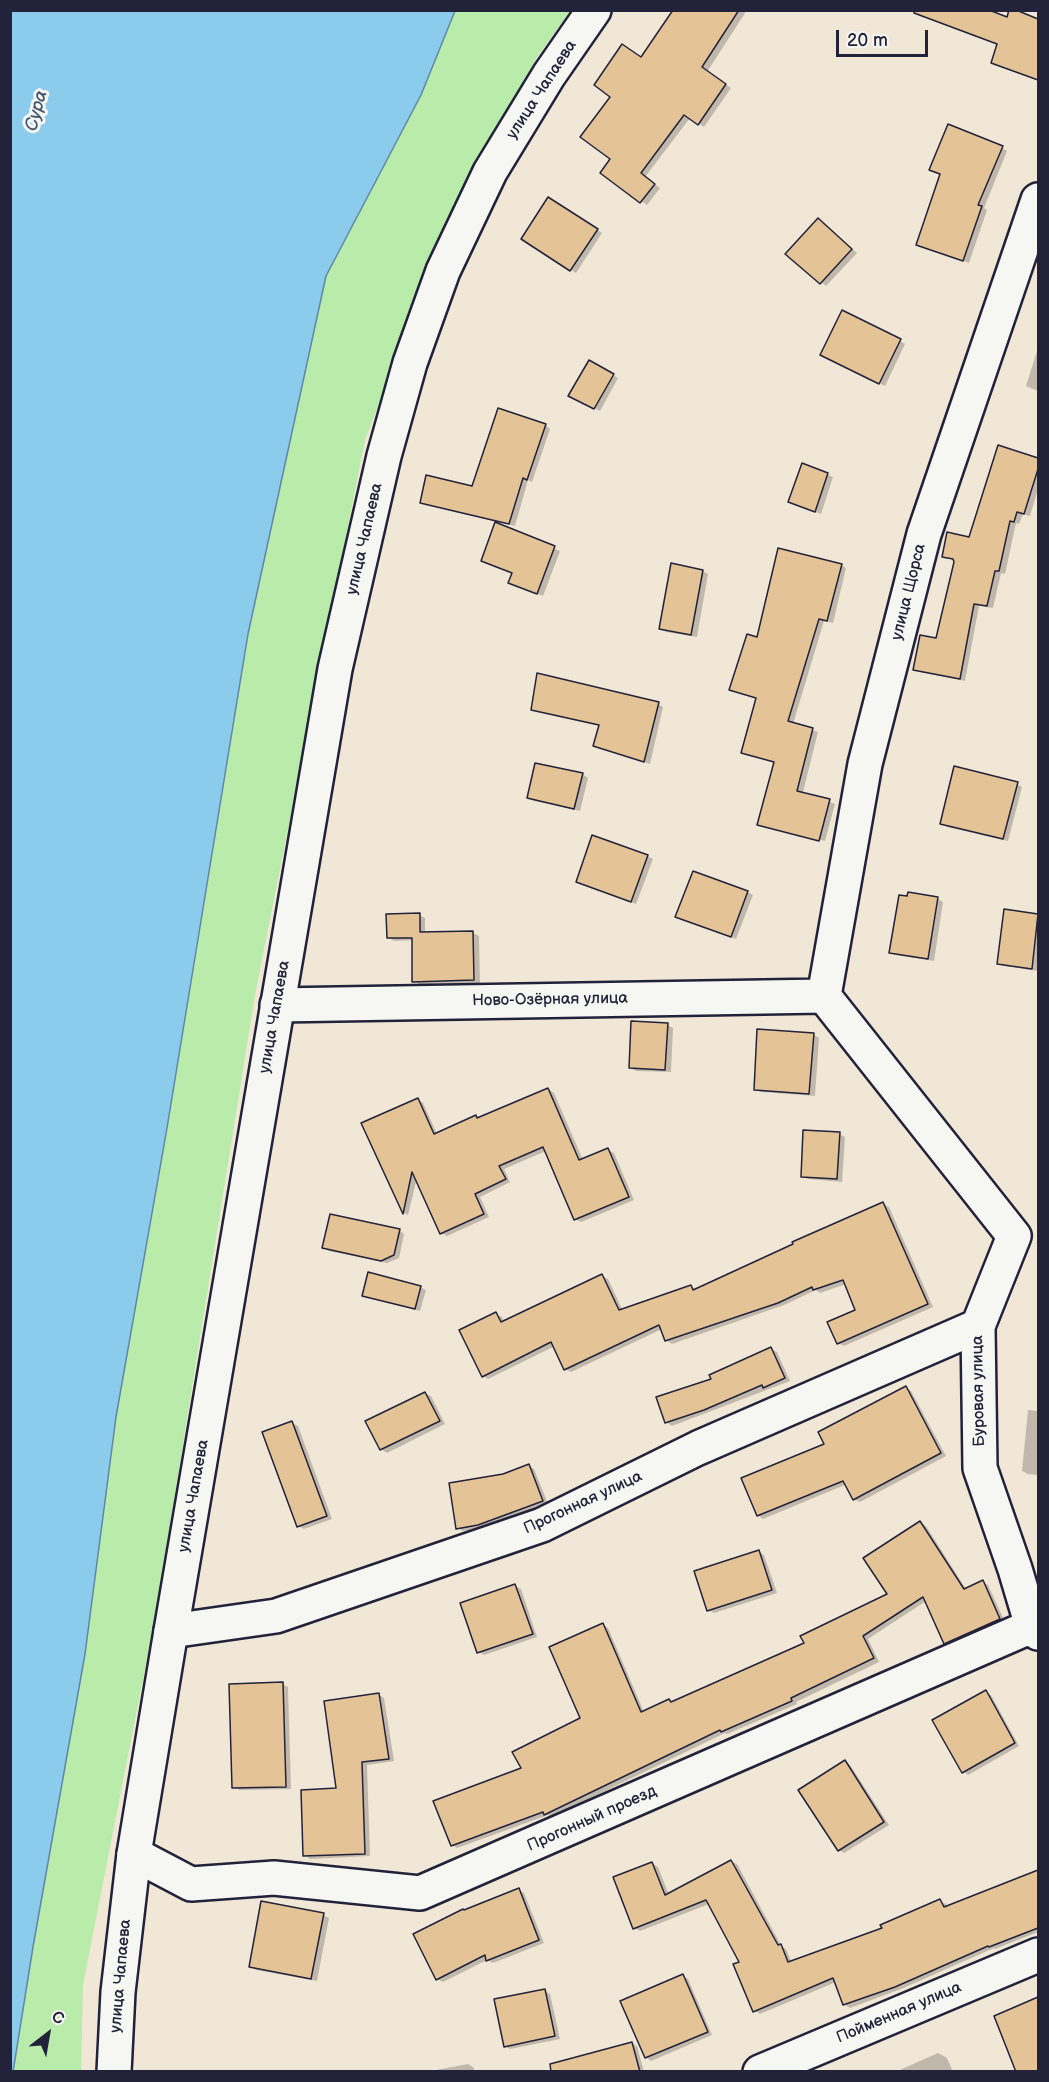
<!DOCTYPE html>
<meta charset="utf-8">
<style>
body{margin:0}
#map{position:relative;width:1049px;height:2082px;overflow:hidden;background:#f1e7d6;font-family:"Balsamiq Sans",sans-serif}
canvas{display:block}
.frame{position:absolute;inset:0;border:12px solid #22223b;pointer-events:none}
.north{position:absolute;left:18px;top:2004px;width:60px;height:60px;-webkit-text-stroke:4px #f6f6f2;paint-order:stroke;rotate:31deg;font-size:16px;font-weight:700;line-height:24px;text-align:center;color:#22223b}
.north::after{content:'';display:block;margin:auto;width:21px;height:27px;background:#22223b;clip-path:polygon(50% 0,100% 100%,50% 72%,0 100%)}
.scale{position:absolute;left:836px;top:30px;width:92px;height:27px;box-sizing:border-box;border:3px solid #22223b;border-top:0;padding-left:8px;font-size:18px;line-height:21px;white-space:nowrap;color:#22223b;-webkit-text-stroke:4px #f6f6f2;paint-order:stroke}
</style>
<div id="map">
<canvas width="1049" height="2082"></canvas>
<div class="frame"></div>
<div class="north">С</div>
<div class="scale">20 m</div>
</div>
<script>
const ctx = document.querySelector('canvas').getContext('2d');
ctx.lineJoin = 'round';
function paint(path, color) { ctx.fillStyle = color; ctx.fill(path, 'evenodd'); }
const shape = rows => new Path2D(rows.map(r => 'M' + r).join(''));
function stroke(path, color, width, dash) { ctx.strokeStyle = color; ctx.lineWidth = width; ctx.lineCap = dash ? 'butt' : 'round'; ctx.setLineDash(dash || []); ctx.stroke(path); }
function label(font, color, halo, rows, align = 'center') {
  ctx.font = font + ' "Balsamiq Sans",sans-serif'; ctx.lineWidth = 6; ctx.setLineDash([]); ctx.textBaseline = 'middle'; ctx.strokeStyle = halo; ctx.fillStyle = color; for (const [text, x, y, turn = 0] of rows) {
    ctx.save(); ctx.translate(x, y); ctx.rotate((+turn || 0) * Math.PI / 180); ctx.textAlign = isNaN(turn) ? turn : align; if (halo) ctx.strokeText(text, 0, 0); ctx.fillText(text, 0, 0); ctx.restore();
  }
}
paint(shape([
 [455,11,570,11,537,57,456,204,365,440,255,995,155,1618,83,1985,81,2071,13,2072,33,1947,85,1654,116,1417,167,1128,248,634,326,276,421,95]
]), '#b9ebaa');
const water = shape([
 [11,10,455,11,421,95,326,276,248,634,167,1128,116,1417,85,1654,33,1947,13,2072,10,2071,11,10]
]);
paint(water, '#8bcbec');
stroke(water, '#6187a5', 1.5);
paint(shape([
 [688,10,747,10,707,72,731,88,704,127,690,118,645,177,660,188,647,205,602,173,612,159,641,59],
 [1011,10,1038,21,1038,80,998,65,999,44],
 [1002,148,1007,151,984,208,987,210,969,263,918,245],
 [549,199,602,233,576,273,523,238],
 [823,223,857,253,826,286,788,254],
 [900,341,905,344,885,386,828,358],
 [1038,348,1038,391,1026,386],
 [589,362,618,378,600,411,570,395],
 [545,425,550,429,532,482,528,480,515,526,427,505,422,502,473,487],
 [999,447,1038,459,1038,489,1030,516,1023,514,1019,524,1016,523,1005,574,1001,573,993,608,979,606,965,681,920,672,915,669,937,640,956,561,943,556,970,538],
 [802,465,833,477,821,514,795,504],
 [496,524,560,551,543,596,515,585,513,573],
 [841,565,846,568,833,623,824,621,793,724,818,732,803,792,835,804,825,841,763,825,775,763,743,752,757,699,731,689,758,639],
 [703,571,708,574,697,637,666,632,660,629],
 [658,704,663,707,650,764,595,745,600,726,538,712,532,709],
 [582,774,588,778,580,811,534,801,529,798],
 [1017,784,1022,787,1008,841,947,827,942,823],
 [647,856,653,859,636,904,577,881],
 [747,892,753,895,736,939,683,920],
 [938,899,943,902,934,961,896,955,891,952],
 [1005,911,1038,915,1038,971,1004,966,998,963],
 [419,915,425,918,425,933,473,933,479,936,480,983,419,984,414,981,413,940,394,941,388,937],
 [667,1025,673,1028,671,1072,636,1071,630,1068],
 [813,1034,819,1038,815,1096,761,1092,755,1089],
 [548,1089,554,1093,583,1160,608,1150,614,1153,634,1200,581,1222,575,1219,546,1151,504,1169,510,1182,480,1197,489,1217,447,1236,442,1233,417,1178,408,1215,404,1213,363,1124,418,1100,423,1103,437,1134,476,1116,480,1119],
 [839,1134,845,1137,842,1182,808,1179,803,1176],
 [883,1204,889,1207,933,1307,844,1346,838,1343,857,1310,846,1284,820,1293,816,1290,784,1305,672,1344,666,1340,662,1329,571,1372,565,1369,555,1346,488,1379,483,1376,496,1314,502,1317,504,1322,602,1276,608,1279,623,1311,691,1287,697,1290],
 [399,1230,404,1234,399,1258,387,1263,329,1251,324,1247],
 [420,1287,426,1290,420,1311,369,1298,363,1295],
 [771,1349,777,1352,790,1381,672,1426,666,1422,713,1380],
 [906,1388,911,1391,946,1456,860,1502,854,1499,847,1484,763,1519,758,1515,826,1444],
 [425,1393,431,1396,445,1424,387,1453,381,1449],
 [1028,1410,1038,1411,1038,1475,1028,1474,1022,1471],
 [292,1423,298,1426,332,1519,304,1529,299,1526],
 [529,1466,534,1469,548,1504,484,1528,463,1531,458,1528,503,1476],
 [920,1523,926,1526,966,1589,983,1582,988,1585,1005,1622,951,1646,945,1643,926,1601,868,1639,879,1662,796,1702,797,1704,727,1734,725,1733,551,1817,548,1815,457,1848,452,1845,523,1769,582,1719,603,1625,608,1628,644,1712,669,1701,673,1703,806,1644,889,1595],
 [759,1552,764,1555,777,1593,714,1613,708,1610],
 [515,1586,521,1589,537,1637,484,1655,479,1652],
 [282,1684,288,1687,291,1789,239,1790,234,1787],
 [986,1692,991,1695,1019,1746,968,1775,963,1771],
 [379,1695,384,1698,394,1761,367,1765,370,1856,310,1859,305,1855,338,1790],
 [845,1762,850,1765,889,1825,844,1853,839,1850],
 [731,1861,737,1864,782,1947,786,1949,792,1963,884,1929,940,1901,946,1904,947,1908,1038,1872,1038,1932,995,1949,994,1948,901,1989,850,2008,844,2004,836,1982,760,2014,754,2010,741,1962,709,1904,640,1931,635,1928,652,1863,658,1867,669,1895],
 [519,1890,524,1893,544,1943,493,1963,487,1960,443,1982,437,1979,465,1911],
 [323,1915,329,1918,317,1981,256,1970,251,1966],
 [683,1976,688,1979,712,2035,651,2061,646,2057],
 [545,1991,550,1994,560,2039,510,2049,505,2046],
 [1038,1999,1038,2072,1018,2072,995,2017],
 [631,2043,637,2046,644,2072,588,2072],
 [938,2053,947,2058,953,2072,895,2072],
 [468,2064,474,2068,474,2072,425,2072]
]), '#0003');
const building = shape([
 [673,10,739,10,702,67,726,84,698,125,684,115,641,173,655,184,640,203,600,173,610,159,580,137,610,97,594,85,622,44,641,57,673,10],
 [914,10,989,10,1007,17,1009,10,1016,10,1038,19,1038,80,991,63,997,44,914,13,914,10],
 [948,124,1003,146,978,205,982,206,963,261,916,245,940,174,929,170,948,124],
 [548,197,598,229,570,271,521,239,548,197],
 [818,218,852,249,820,284,785,254,818,218],
 [842,310,901,339,879,384,820,355,842,310],
 [589,360,614,374,594,409,568,396,589,360],
 [498,408,546,424,527,480,523,478,509,524,420,503,426,475,472,486,498,408],
 [998,445,1038,458,1038,469,1024,514,1017,512,1014,522,1010,521,999,571,995,571,987,606,974,604,960,679,913,670,920,635,936,638,954,562,953,559,942,557,947,532,969,537,998,445],
 [802,463,828,473,815,512,788,502,802,463],
 [495,522,555,546,537,594,508,583,512,573,481,561,495,522],
 [778,548,842,564,827,621,819,619,788,721,813,728,797,791,830,799,819,841,757,825,774,762,741,753,756,698,729,690,747,634,757,637,778,548],
 [671,563,703,570,691,635,659,629,671,563],
 [537,673,659,702,644,762,593,746,599,725,531,710,537,673],
 [535,763,583,773,574,809,527,798,535,763],
 [954,766,1018,782,1003,839,940,824,954,766],
 [592,835,648,855,631,902,576,882,592,835],
 [693,871,748,891,731,937,675,917,693,871],
 [908,892,938,897,928,959,889,953,899,895,907,896,908,892],
 [1004,909,1038,914,1032,969,997,964,1004,909],
 [420,913,420,932,473,931,474,980,412,982,412,938,387,938,386,914,420,913],
 [631,1021,668,1023,665,1070,629,1068,631,1021],
 [757,1029,814,1033,809,1094,754,1090,757,1029],
 [548,1088,579,1160,608,1148,629,1197,574,1220,543,1147,499,1166,506,1179,475,1194,484,1214,440,1234,412,1172,403,1214,361,1123,418,1098,434,1134,476,1115,477,1118,548,1088],
 [803,1130,840,1132,837,1179,801,1177,803,1130],
 [883,1202,928,1304,837,1344,827,1322,855,1310,843,1280,813,1290,812,1287,778,1303,665,1341,659,1325,564,1370,551,1342,482,1377,459,1330,496,1312,501,1322,602,1274,619,1310,691,1285,693,1290,793,1244,792,1242,883,1202],
 [330,1214,400,1229,394,1255,381,1261,322,1248,330,1214],
 [368,1272,421,1286,415,1309,362,1296,368,1272],
 [771,1347,785,1378,763,1388,762,1385,704,1410,665,1423,656,1397,711,1379,709,1375,771,1347],
 [906,1386,941,1453,853,1500,843,1481,757,1516,741,1478,824,1444,818,1432,906,1386],
 [425,1392,440,1421,380,1450,365,1421,425,1392],
 [292,1421,327,1516,297,1527,262,1432,292,1421],
 [529,1464,543,1501,478,1525,456,1529,449,1483,503,1474,529,1464],
 [920,1521,964,1589,983,1580,1000,1619,944,1644,923,1597,863,1636,874,1658,791,1698,792,1701,721,1732,720,1730,544,1815,543,1812,451,1846,433,1801,521,1768,512,1752,580,1718,549,1647,603,1623,641,1712,669,1699,671,1702,804,1643,800,1636,887,1594,863,1558,920,1521],
 [759,1550,772,1590,707,1611,694,1571,759,1550],
 [515,1584,533,1634,477,1653,460,1603,515,1584],
 [283,1682,286,1787,232,1788,229,1684,283,1682],
 [986,1690,1015,1743,962,1773,932,1720,986,1690],
 [379,1693,389,1759,362,1762,365,1854,303,1856,301,1790,336,1788,324,1701,379,1693],
 [845,1760,884,1822,838,1851,798,1790,845,1760],
 [731,1860,778,1945,781,1944,788,1962,882,1928,880,1925,940,1899,944,1907,1038,1870,1038,1928,989,1947,988,1946,895,1987,843,2005,833,1978,753,2012,733,1964,739,1962,706,1900,633,1929,613,1877,652,1862,665,1895,731,1860],
 [519,1888,539,1940,486,1961,485,1955,436,1980,413,1934,463,1909,464,1910,519,1888],
 [261,1901,324,1913,311,1979,249,1967,261,1901],
 [683,1974,708,2032,645,2058,620,2001,683,1974],
 [545,1989,555,2036,504,2047,494,1999,545,1989],
 [1038,1997,1038,2072,1016,2072,994,2016,1038,1997],
 [632,2042,640,2072,551,2072,550,2064,632,2042]
]);
paint(building, '#e4c396');
stroke(building, '#22223b', 1.5);
const minor = shape([
 [824,996,865,764,924,534,1038,200],
 [824,996,1014,1236,978,1326,980,1468,1015,1569,1032,1626,1038,1633],
 [277,1005,824,996],
 [171,1631,276,1616,542,1525,698,1448,978,1326],
 [134,1854,191,1884,274,1878,420,1893,1032,1626],
 [760,2072,1038,1955]
]);
const tertiary = shape([
 [114,2072,118,1992,134,1854,171,1631,335,669,384,456,410,363,443,271,490,172,549,75,594,10]
]);
stroke(minor, '#22223b', 38);
stroke(tertiary, '#22223b', 38);
stroke(minor, '#f6f6f2', 33);
stroke(tertiary, '#f6f6f2', 33);
label('16px', '#22223b', '#f6f6f2', [
 ["улица Чапаева",542,90,-57],
 ["улица Чапаева",365,539,-77],
 ["улица Щорса",909,592,-76],
 ["Ново-Озёрная улица",550,1000,-1],
 ["улица Чапаева",275,1017,-80],
 ["Буровая улица",979,1391,-91],
 ["улица Чапаева",194,1496,-80],
 ["Прогонная улица",583,1503,-25],
 ["Прогонный проезд",592,1819,-24],
 ["улица Чапаева",121,1976,-85],
 ["Пойменная улица",899,2013,-23]
]);
label('italic 18px', '#425570', '#f6f6f2', [
 ["Сура",37,111,-75]
]);
</script>
